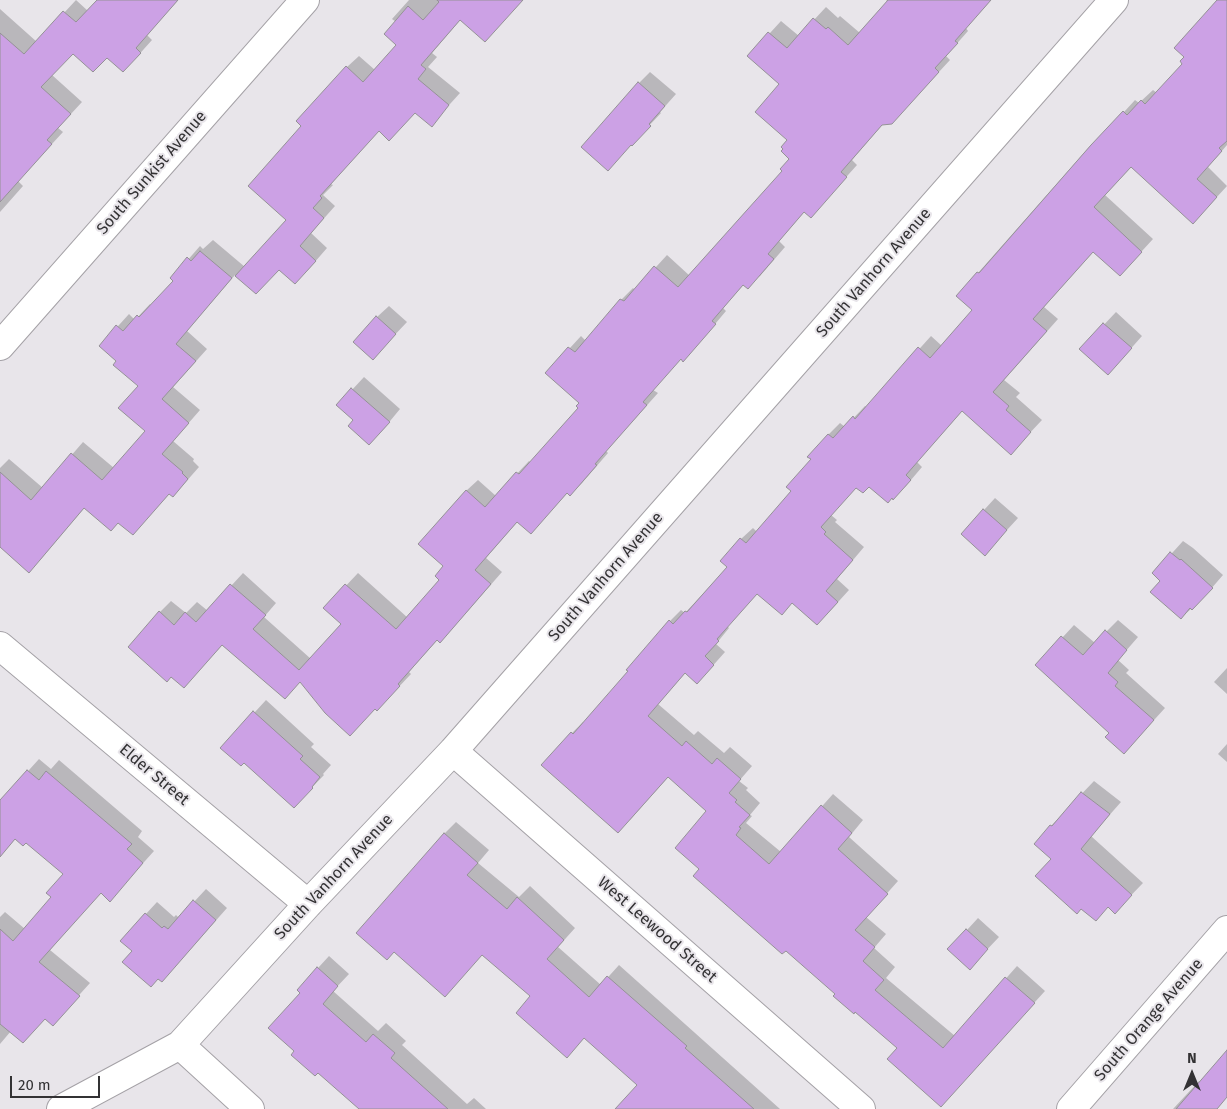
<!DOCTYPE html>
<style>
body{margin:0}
#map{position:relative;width:1227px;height:1109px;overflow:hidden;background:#e8e5ea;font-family:"Fira Sans",sans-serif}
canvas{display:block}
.north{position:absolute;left:1167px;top:1049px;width:50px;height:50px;-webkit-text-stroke:4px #e8e5ea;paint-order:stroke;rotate:0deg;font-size:14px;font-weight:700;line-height:20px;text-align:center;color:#333234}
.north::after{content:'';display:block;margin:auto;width:18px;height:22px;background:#333234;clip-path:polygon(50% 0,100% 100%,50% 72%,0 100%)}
.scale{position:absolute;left:10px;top:1076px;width:90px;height:22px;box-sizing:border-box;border:2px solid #333234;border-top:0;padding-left:6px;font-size:15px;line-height:18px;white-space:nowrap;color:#333234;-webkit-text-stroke:4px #e8e5ea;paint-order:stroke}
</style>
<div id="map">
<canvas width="1227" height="1109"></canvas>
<div class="north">N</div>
<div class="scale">20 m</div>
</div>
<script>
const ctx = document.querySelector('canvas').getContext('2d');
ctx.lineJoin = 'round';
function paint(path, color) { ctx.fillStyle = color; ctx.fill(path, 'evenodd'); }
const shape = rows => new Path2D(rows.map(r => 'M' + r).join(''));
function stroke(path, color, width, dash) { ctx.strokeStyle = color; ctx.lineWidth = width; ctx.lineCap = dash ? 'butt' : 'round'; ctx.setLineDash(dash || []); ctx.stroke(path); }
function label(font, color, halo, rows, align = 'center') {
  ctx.font = font + ' "Fira Sans",sans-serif'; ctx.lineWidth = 4; ctx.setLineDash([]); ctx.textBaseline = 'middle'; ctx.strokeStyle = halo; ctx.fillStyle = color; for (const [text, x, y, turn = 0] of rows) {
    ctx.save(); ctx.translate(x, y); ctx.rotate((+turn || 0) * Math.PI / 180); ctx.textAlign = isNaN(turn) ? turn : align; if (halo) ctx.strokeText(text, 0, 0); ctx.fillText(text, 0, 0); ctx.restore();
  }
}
paint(shape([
 [76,0,88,11,99,0,178,0,147,35,152,40,135,59,73,53,52,75,82,102,58,128,63,132,18,181,23,186,0,212,0,9,37,42],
 [409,0,522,0,461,19,432,53,437,57,428,67,460,93,431,125,415,112,379,130,331,184,333,185,323,195,335,206,311,233,327,248,307,271,279,268,256,293,235,275,187,331,207,349,173,387,200,410,173,441,194,459,193,461,199,467,184,484,173,496,170,493,133,534,118,522,85,507,41,559,0,546,0,468,9,459,43,488,83,442,114,468,147,431,139,386,118,361,100,346,129,314,135,320,150,304,152,306,175,281,172,278,200,246,203,249,213,240,245,267,288,220,303,125,347,67,359,56,375,70,398,45,396,22,392,19],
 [886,0,991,0,966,28,968,31,946,56,950,60,904,110,883,124,852,160,857,165,822,204,805,211,779,241,785,247,760,276,744,284,723,308,726,311,695,348,683,360,681,358,653,390,658,393,606,451,608,453,582,483,570,495,568,492,531,533,518,521,486,558,502,572,452,629,440,641,438,639,409,672,411,674,377,710,300,680,223,644,196,674,160,612,171,601,186,613,197,602,208,611,243,573,276,603,264,617,311,659,343,624,325,608,358,573,408,618,441,580,466,491,478,480,496,496,529,461,531,463,579,408,581,403,547,373,581,336,586,341,621,300,633,288,635,290,667,255,690,276,784,171,791,158,780,84,749,56,781,21,799,36,826,7,838,18,840,16,860,33,888,2],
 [1218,0,1227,0,1227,145,1208,167,1227,186,1205,210,1132,166,1105,195,1153,239,1131,263,1094,251,1044,307,1058,319,1004,380,1020,393,1016,397,1042,420,1011,453,963,410,917,462,922,467,905,487,856,486,831,515,837,520,835,522,864,547,837,579,849,590,829,612,758,592,727,626,729,628,716,644,725,652,709,670,686,672,658,704,694,735,698,731,724,753,730,747,752,766,739,781,748,788,746,790,760,803,750,815,752,816,746,823,781,852,833,794,863,820,849,837,898,881,866,917,886,934,874,948,895,967,886,978,955,1036,1017,966,1045,991,941,1105,899,1048,837,994,708,811,669,776,630,820,572,733,583,722,584,722,630,671,670,621,681,610,685,613,728,567,741,539,753,528,757,532,793,491,828,435,840,423,845,427,865,406,867,407,931,336,942,346,974,310,978,273,1091,145,1124,112,1135,100,1139,103,1153,90,1157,93,1184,64,1185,56],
 [650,72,676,94,660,112,661,113,632,144,639,83],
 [389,306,407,322,373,358,377,317],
 [1116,312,1142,336,1119,362,1081,349],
 [364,377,400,409,381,432,355,420,338,405],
 [995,498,1018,518,985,554,984,510],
 [1183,541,1193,548,1223,575,1204,597,1181,618,1162,580,1154,573],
 [1118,620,1138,637,1118,660,1129,670,1126,673,1165,708,1124,753,1111,733,1037,665,1074,625,1095,643],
 [1227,668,1227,694,1214,682],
 [266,700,314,744,311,747,331,765,323,774,324,775,294,806,244,761,222,748],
 [1227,744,1227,762,1218,754],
 [39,759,51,769,59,760,142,831,138,837,154,851,110,900,101,892,50,950,90,983,53,1024,46,1018,11,1031,0,1044,0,917,5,912,25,929,53,897,65,874,26,841,16,838,0,856,0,802],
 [1094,781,1121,802,1091,836,1143,883,1115,912,1052,859,1051,826],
 [456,822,489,850,478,863,519,897,530,886,575,928,558,947,601,985,619,965,780,1109,617,1109,639,1085,585,1037,567,1056,532,996,444,834],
 [206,889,227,908,173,969,134,951,121,941,157,902,174,917,176,915,179,918],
 [978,918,999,937,981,956,967,930],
 [329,956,349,974,333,991,378,1031,386,1023,406,1041,402,1045,467,1104,474,1098,486,1109,361,1109,296,1051,302,993,318,968],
 [1227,1052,1227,1097,1216,1109,1173,1109,1199,1081,1201,1082]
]), '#0003');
const building = shape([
 [97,0,178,0,136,48,141,53,123,72,107,58,93,72,73,54,41,87,71,114,47,140,52,144,0,202,0,33,24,54,63,11,76,22,97,0],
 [437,0,523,0,485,42,460,20,421,65,426,69,418,79,449,105,432,127,415,113,389,141,379,131,320,196,322,198,313,208,324,218,300,246,316,261,295,284,279,270,256,294,235,276,286,220,248,186,301,126,296,121,346,66,363,82,396,45,384,34,408,6,423,20,439,2,437,0],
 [888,0,991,0,955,41,958,43,935,68,939,72,892,124,882,125,841,172,847,177,811,218,804,212,768,254,774,259,748,289,743,285,712,321,716,324,683,362,681,359,643,402,647,405,595,464,597,465,570,496,567,493,531,534,517,522,475,570,491,584,440,643,437,640,398,684,400,686,377,711,375,709,350,736,325,713,300,682,285,699,222,645,184,688,171,677,167,682,128,647,159,611,174,625,185,612,196,622,230,584,266,615,253,629,299,670,341,624,323,608,345,584,396,629,439,580,435,576,443,566,418,544,466,490,485,507,516,472,519,474,578,408,576,406,579,403,545,373,568,347,575,352,620,299,624,301,654,266,678,287,782,171,780,169,789,159,781,151,783,149,781,147,787,140,755,112,779,84,747,56,768,32,787,48,813,18,826,29,828,27,848,45,888,0],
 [1217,0,1227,0,1227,141,1219,148,1222,151,1197,179,1217,197,1193,224,1131,167,1094,207,1142,252,1120,276,1093,252,1033,319,1047,331,993,392,1009,406,1006,410,1031,432,1011,455,962,411,906,475,911,480,893,500,892,498,888,503,869,487,863,493,856,488,821,527,826,532,824,534,853,560,826,591,838,602,817,625,792,603,782,615,757,594,717,639,719,641,705,656,714,665,697,684,685,673,648,716,682,746,686,741,712,764,717,758,741,779,729,793,737,800,735,802,750,815,739,827,741,828,736,835,769,864,821,805,852,833,838,849,888,894,855,930,875,947,863,961,884,980,875,990,943,1048,1005,977,1035,1003,941,1107,887,1059,897,1048,855,1012,854,1014,833,996,835,994,786,951,782,954,693,876,699,869,675,848,706,811,668,777,618,833,541,765,571,732,573,734,628,671,626,670,669,620,673,624,685,611,687,612,727,567,720,561,740,538,746,543,791,491,786,487,811,459,807,457,828,434,833,438,853,416,855,419,918,347,930,358,972,310,956,296,977,272,979,273,1091,145,1123,111,1127,115,1141,100,1145,104,1182,64,1180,61,1184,57,1174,48,1217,0],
 [638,82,665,106,649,124,651,126,632,146,631,145,608,171,581,147,638,82],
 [200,251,232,278,176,344,196,361,162,399,189,423,162,454,183,472,182,473,188,479,173,497,169,494,133,535,118,523,111,531,84,508,29,573,0,547,0,472,31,500,71,453,102,480,145,431,118,408,138,386,113,365,116,361,99,346,116,325,123,331,137,315,139,317,173,281,170,278,187,257,191,261,200,251],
 [376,316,396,334,373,360,353,342,376,316],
 [1103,323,1132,348,1108,375,1079,349,1103,323],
 [351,388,390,422,369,445,348,426,353,420,336,405,351,388],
 [983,509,1007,530,985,556,961,534,983,509],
 [1170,552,1180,560,1181,559,1213,588,1192,610,1190,608,1181,619,1150,592,1160,581,1152,573,1170,552],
 [1105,630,1127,650,1108,673,1118,682,1115,686,1154,720,1124,754,1105,737,1109,733,1035,665,1061,636,1083,655,1105,630],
 [253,711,303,756,300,759,320,777,312,787,313,788,294,808,244,763,241,766,220,748,253,711],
 [27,770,39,780,46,771,132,844,127,849,143,863,110,902,101,893,39,962,80,996,53,1026,45,1019,23,1043,0,1024,0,929,13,941,51,897,46,893,63,874,26,843,23,846,15,839,0,857,0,800,27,770],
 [1081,792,1110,814,1081,849,1132,895,1115,914,1108,907,1096,921,1081,909,1077,914,1035,876,1051,859,1034,844,1050,825,1052,826,1081,792],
 [444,833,478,863,467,875,507,909,517,897,564,940,547,959,589,997,607,976,687,1046,685,1048,754,1109,615,1109,637,1085,584,1038,567,1058,516,1013,530,996,482,955,445,997,394,952,387,960,356,933,444,833],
 [193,900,216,920,162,982,158,979,151,987,122,962,132,951,120,941,145,913,162,928,164,926,168,929,193,900],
 [966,929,988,949,970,970,947,949,966,929],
 [317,967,338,986,323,1004,366,1042,373,1034,395,1053,391,1058,448,1109,359,1109,318,1073,315,1076,291,1055,294,1051,268,1028,300,993,297,990,317,967],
 [1227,1050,1227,1097,1217,1109,1176,1109,1227,1050]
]);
paint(building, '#cca1e5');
stroke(building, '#949196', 1);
const minor = shape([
 [0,346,305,0],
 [0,646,308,904],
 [453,751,861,1109],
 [180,1045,250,1109],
 [61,1109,180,1045,308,904,453,751,1114,0],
 [1071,1109,1227,930]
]);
stroke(minor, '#a4a1a6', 30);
stroke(minor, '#fff', 28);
label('16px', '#333234', '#e8e5ea', [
 ["South Sunkist Avenue",152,173,-49],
 ["South Vanhorn Avenue",874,273,-49],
 ["South Vanhorn Avenue",606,577,-49],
 ["Elder Street",154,775,40],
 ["South Vanhorn Avenue",334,877,-47],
 ["West Leewood Street",657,930,41],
 ["South Orange Avenue",1149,1020,-49]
]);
</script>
